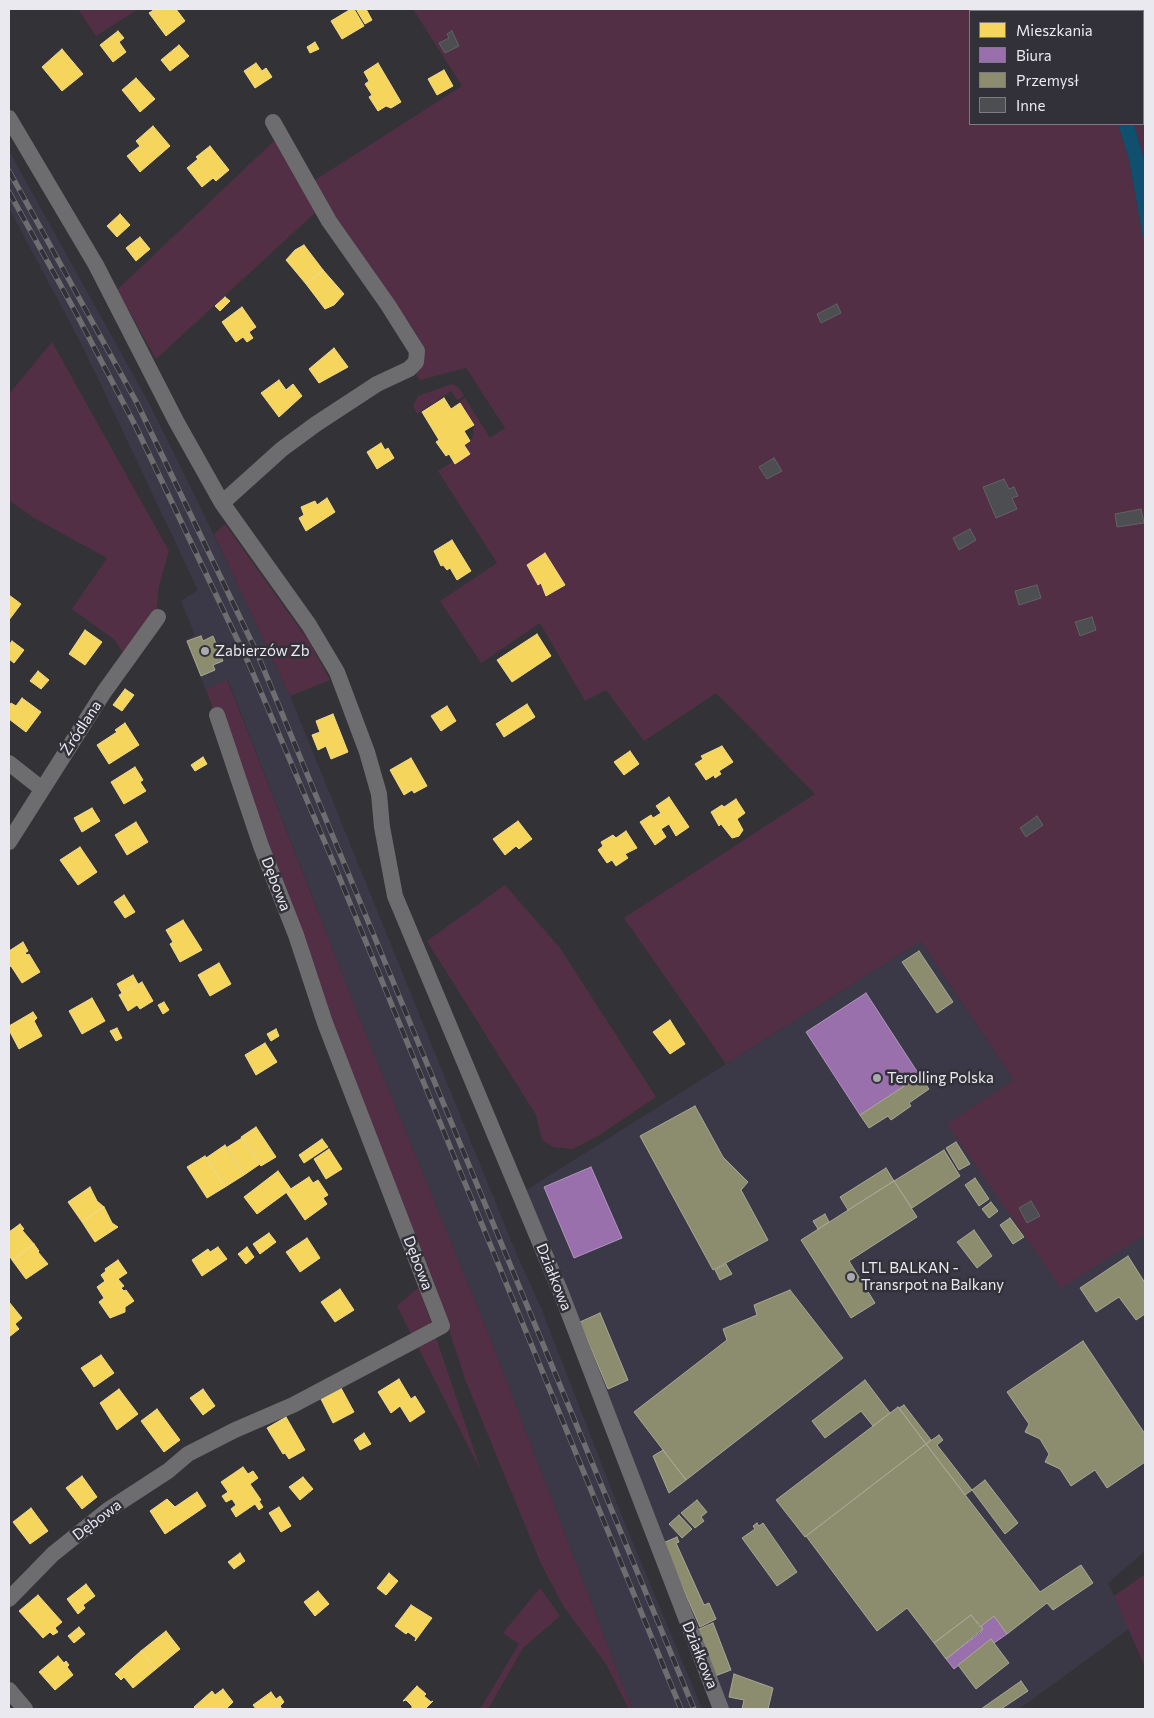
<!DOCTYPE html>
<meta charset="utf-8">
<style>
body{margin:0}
#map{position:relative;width:1154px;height:1718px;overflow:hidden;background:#333337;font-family:Commissioner,sans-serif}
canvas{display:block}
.frame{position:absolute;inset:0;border:10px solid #eae9ef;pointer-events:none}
.legend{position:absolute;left:969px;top:10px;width:175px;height:115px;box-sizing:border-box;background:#323139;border:1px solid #7c7b82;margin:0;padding:6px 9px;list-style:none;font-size:15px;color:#eae9ef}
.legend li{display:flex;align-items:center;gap:10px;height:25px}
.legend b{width:25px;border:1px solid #7c7b82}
</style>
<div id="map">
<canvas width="1154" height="1718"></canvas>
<div class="frame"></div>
<ul class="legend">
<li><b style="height:14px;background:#f6d55c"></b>Mieszkania</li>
<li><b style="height:14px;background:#9970ab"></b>Biura</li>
<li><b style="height:14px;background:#8c8c6e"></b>Przemysł</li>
<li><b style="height:14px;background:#4d4e51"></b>Inne</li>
</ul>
</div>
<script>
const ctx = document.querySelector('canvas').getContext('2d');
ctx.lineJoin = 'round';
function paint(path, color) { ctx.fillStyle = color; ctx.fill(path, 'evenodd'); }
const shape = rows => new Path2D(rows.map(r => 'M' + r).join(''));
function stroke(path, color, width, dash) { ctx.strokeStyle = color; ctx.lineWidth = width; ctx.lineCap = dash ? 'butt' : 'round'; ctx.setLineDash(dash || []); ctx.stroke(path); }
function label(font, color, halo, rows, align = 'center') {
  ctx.font = font + ' Commissioner,sans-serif'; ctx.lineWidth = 5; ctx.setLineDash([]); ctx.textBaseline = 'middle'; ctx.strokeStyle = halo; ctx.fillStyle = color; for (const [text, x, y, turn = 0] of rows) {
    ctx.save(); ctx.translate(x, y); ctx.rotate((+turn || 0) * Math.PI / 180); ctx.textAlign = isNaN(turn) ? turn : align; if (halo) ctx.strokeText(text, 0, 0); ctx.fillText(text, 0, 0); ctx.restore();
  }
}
paint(shape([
 [9,151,151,407,229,566,290,696,516,1253,541,1308,621,1514,702,1709,632,1709,487,1330,365,1032,228,680,206,690,185,640,195,635,181,601,198,590,83,347,9,208],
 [921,941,1014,1080,948,1124,1061,1287,1144,1235,1145,1238,1145,1551,1108,1583,1130,1628,1019,1709,724,1709,525,1191]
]), '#3b3947');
paint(shape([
 [78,9,138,9,96,36],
 [413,9,1062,9,1063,11,970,11,970,124,1118,124,1129,160,1145,249,1145,1238,1143,1236,1061,1288,947,1124,1014,1080,921,941,726,1064,624,918,815,794,716,693,644,741,606,690,585,701,540,623,481,663,440,601,497,563,438,471,468,452,464,445,469,444,473,436,474,424,459,402,465,398,490,438,505,428,466,368,420,380,413,370,424,354,417,335,312,182,462,86],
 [1143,53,1145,59,1145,163,1134,124,1143,124],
 [275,140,317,211,156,359,117,290],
 [52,342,169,551,159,586,156,614,125,656,115,640,72,609,107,558,34,518,9,500,9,394],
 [452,384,459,388,464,396,457,400,451,391,417,414,413,406,418,396],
 [225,524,308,640,330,680,290,696,214,534],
 [227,679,365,1032,487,1330,632,1709,629,1709,606,1664,564,1607,541,1564,465,1379,433,1280,350,1076,206,690],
 [505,885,560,948,656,1097,598,1136,573,1149,553,1147,542,1140,536,1115,427,941],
 [419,1287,481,1471,397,1306],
 [1145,1574,1145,1667,1114,1596],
 [540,1588,560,1616,523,1648,488,1709,480,1709,519,1644,503,1633]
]), '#522f45');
paint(shape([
 [1118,124,1134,124,1145,163,1145,249,1129,160]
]), '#114f6e');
const homes = shape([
 [155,9,176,9,185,21,166,36,149,13,155,9],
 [351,9,354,9,364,26,342,39,331,21,351,9],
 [356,9,366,9,372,20,365,24,356,9],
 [118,31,124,38,119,42,126,52,113,62,100,45,118,31],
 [315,42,319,49,310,53,307,47,315,42],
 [179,45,189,56,170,71,161,60,179,45],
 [62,49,83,74,62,91,42,67,62,49],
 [256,63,262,71,266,68,272,77,255,88,244,71,256,63],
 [378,63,401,102,391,108,386,106,378,111,369,97,372,95,365,84,369,81,364,72,378,63],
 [444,70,453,86,437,95,428,79,444,70],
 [136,78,155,99,140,112,122,90,136,78],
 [153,126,170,146,140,172,127,156,140,146,136,141,153,126],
 [210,146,229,170,216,181,213,178,202,187,187,168,198,159,196,157,210,146],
 [120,214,130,225,117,237,107,226,120,214],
 [140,237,150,249,136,261,126,248,140,237],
 [304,245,323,270,306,284,286,260,295,250,304,245],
 [323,270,344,294,334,305,325,309,306,284,323,270],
 [225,297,230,301,220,311,215,306,225,297],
 [242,307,256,327,249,332,253,338,247,342,243,337,236,342,222,322,242,307],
 [334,348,348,367,319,383,309,369,334,348],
 [279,380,286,390,293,384,302,396,279,417,261,393,279,380],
 [444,398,451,409,460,403,474,425,464,431,470,441,464,445,470,454,455,464,449,454,446,456,436,442,439,440,422,412,444,398],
 [381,443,385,450,388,448,394,458,377,469,367,452,381,443],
 [327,498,335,512,306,531,299,518,304,515,301,507,315,501,317,505,327,498],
 [452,540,471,571,457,580,450,568,447,570,443,565,441,566,434,551,452,540],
 [545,553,565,585,546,596,541,583,538,585,527,565,545,553],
 [9,595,21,604,9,620,9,595],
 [85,630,102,642,85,665,69,654,85,630],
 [537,634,551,656,512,682,497,660,537,634],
 [12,641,24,650,14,663,9,659,9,645,12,641],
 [38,671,49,680,41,689,30,681,38,671],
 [125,689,134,695,122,711,113,705,125,689],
 [22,698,41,712,26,732,9,719,9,707,11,703,16,706,22,698],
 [527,704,535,717,504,737,496,724,527,704],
 [447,706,456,721,441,731,431,716,447,706],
 [333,714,348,752,331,759,326,746,318,750,312,735,320,732,316,721,333,714],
 [125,723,139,745,109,764,97,745,117,732,115,730,125,723],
 [722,746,733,762,719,771,721,774,715,778,714,775,706,780,695,764,703,759,701,756,722,746],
 [630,751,639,764,624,775,614,762,630,751],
 [203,757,207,764,195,771,191,765,203,757],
 [411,758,427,786,414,793,412,790,404,795,390,770,411,758],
 [135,767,143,780,140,782,146,791,124,804,111,782,135,767],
 [669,797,689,827,676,836,669,824,661,829,666,837,655,845,640,822,651,815,653,818,661,813,656,806,669,797],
 [736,799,745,813,737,819,743,830,739,836,732,838,721,824,719,826,711,812,722,805,724,807,736,799],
 [92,808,100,821,82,832,74,818,92,808],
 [518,821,532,839,519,849,516,846,505,855,493,839,518,821],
 [136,822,148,842,127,855,115,835,136,822],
 [626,831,637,848,625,854,628,858,616,866,612,860,607,863,598,850,603,846,601,842,613,835,616,838,626,831],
 [80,847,97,872,78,885,60,860,80,847],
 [124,895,135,912,125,918,114,902,124,895],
 [183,920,202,950,180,962,170,944,173,942,166,930,183,920],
 [23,942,28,951,25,953,27,955,29,954,40,972,22,983,11,966,9,967,9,951,23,942],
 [219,963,231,984,210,996,198,975,219,963],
 [133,975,138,984,122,993,117,984,133,975],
 [142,982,153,1001,140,1009,137,1005,128,1011,119,995,142,982],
 [92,998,105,1021,82,1034,69,1011,92,998],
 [164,1002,169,1010,163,1014,158,1005,164,1002],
 [33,1012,37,1018,34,1021,42,1036,19,1049,9,1030,9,1026,33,1012],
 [670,1020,685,1044,670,1054,653,1032,670,1020],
 [117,1028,122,1038,116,1041,110,1031,117,1028],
 [276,1029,279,1036,271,1041,267,1034,276,1029],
 [265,1043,277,1062,256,1075,245,1055,265,1043],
 [256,1127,276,1157,261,1166,241,1137,256,1127],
 [242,1138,260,1164,244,1175,226,1148,242,1138],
 [322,1139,328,1147,304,1163,299,1155,322,1139],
 [225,1145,244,1175,225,1187,206,1158,225,1145],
 [329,1149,342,1169,326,1179,314,1159,329,1149],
 [205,1156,225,1187,207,1198,187,1167,205,1156],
 [278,1171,291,1189,257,1214,244,1197,278,1171],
 [309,1177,313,1183,318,1180,328,1195,323,1198,327,1204,305,1220,286,1192,309,1177],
 [90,1187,97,1201,104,1207,82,1222,68,1202,90,1187],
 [104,1207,112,1223,118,1227,95,1242,82,1222,104,1207],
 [20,1224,24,1229,22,1230,34,1244,12,1260,9,1255,9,1232,20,1224],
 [269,1233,276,1242,260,1254,253,1244,269,1233],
 [307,1238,320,1258,300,1272,286,1252,307,1238],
 [34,1244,39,1251,38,1252,48,1264,26,1279,12,1260,34,1244],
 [218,1247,227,1259,202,1276,192,1260,208,1249,210,1252,218,1247],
 [247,1247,254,1257,246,1264,238,1254,247,1247],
 [118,1260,127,1273,118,1279,124,1286,121,1288,124,1291,126,1290,134,1301,125,1307,125,1312,110,1318,99,1302,104,1298,97,1287,105,1281,101,1275,106,1271,105,1269,118,1260],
 [340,1289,354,1310,335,1322,321,1302,340,1289],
 [9,1302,22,1318,15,1324,19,1329,9,1337,9,1302],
 [101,1355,114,1373,94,1387,81,1368,101,1355],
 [399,1379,411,1399,415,1396,425,1412,410,1422,400,1406,391,1413,378,1392,399,1379],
 [341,1388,354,1412,333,1423,321,1399,341,1388],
 [119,1389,138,1414,117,1430,100,1403,119,1389],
 [203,1389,215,1406,203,1415,190,1398,203,1389],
 [157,1409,180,1440,164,1452,141,1421,157,1409],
 [286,1417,305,1450,289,1459,285,1453,283,1454,267,1428,286,1417],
 [364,1433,371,1444,360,1450,354,1440,364,1433],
 [243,1467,248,1474,253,1471,258,1478,250,1484,261,1500,259,1501,263,1507,259,1510,255,1504,236,1517,231,1509,236,1505,232,1499,226,1502,222,1496,228,1492,221,1482,243,1467],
 [82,1476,97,1497,82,1509,66,1488,82,1476],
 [303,1477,313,1489,300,1500,289,1487,303,1477],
 [197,1492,206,1506,165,1534,150,1511,167,1499,175,1507,197,1492],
 [279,1507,291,1526,281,1532,269,1513,279,1507],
 [31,1508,48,1531,30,1544,13,1522,31,1508],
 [240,1553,245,1561,234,1569,228,1562,240,1553],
 [389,1573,398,1581,386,1595,377,1588,389,1573],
 [86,1584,95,1596,83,1605,85,1608,78,1614,67,1599,86,1584],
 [318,1591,329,1604,315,1616,304,1602,318,1591],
 [38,1595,62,1622,55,1628,58,1632,53,1635,50,1632,43,1638,19,1611,38,1595],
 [411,1605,432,1618,415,1641,416,1638,408,1632,406,1634,395,1626,411,1605],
 [79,1627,85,1634,74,1643,68,1636,79,1627],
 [166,1631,180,1649,156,1669,141,1651,166,1631],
 [141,1651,156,1669,133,1688,124,1677,121,1680,115,1674,141,1651],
 [58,1656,64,1663,66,1661,69,1665,67,1667,73,1675,55,1690,39,1672,58,1656],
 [417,1686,426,1694,424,1696,431,1702,433,1701,425,1709,412,1709,412,1706,406,1700,403,1701,417,1686],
 [223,1689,233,1702,226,1709,196,1709,194,1707,212,1691,215,1695,223,1689],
 [271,1692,276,1699,280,1696,284,1702,280,1706,282,1709,256,1709,253,1705,271,1692]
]);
paint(homes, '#f6d55c');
stroke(homes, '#f2db88', 1);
const offices = shape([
 [866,993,920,1076,860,1115,806,1032,866,993],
 [591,1167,622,1238,574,1258,544,1187,591,1167],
 [994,1616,1007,1634,994,1643,991,1639,954,1669,946,1659,980,1633,983,1629,981,1626,994,1616]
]);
paint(offices, '#9970ab');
stroke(offices, '#b194bf', 1);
const industry = shape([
 [201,636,203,641,213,636,223,661,213,665,215,670,201,676,187,641,201,636],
 [919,951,953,1002,937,1013,902,962,919,951],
 [920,1076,929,1089,909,1103,911,1106,891,1120,888,1116,869,1128,860,1115,920,1076],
 [695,1106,723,1157,748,1182,741,1190,768,1240,713,1270,640,1136,695,1106],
 [956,1142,970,1164,959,1170,946,1148,956,1142],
 [944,1150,960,1176,912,1208,894,1181,944,1150],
 [886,1168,894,1181,848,1210,840,1197,886,1168],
 [975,1178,989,1199,979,1206,965,1185,975,1178],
 [894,1181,917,1217,849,1261,875,1303,851,1318,801,1240,894,1181],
 [991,1202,998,1211,989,1218,982,1209,991,1202],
 [825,1214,829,1222,818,1229,813,1221,825,1214],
 [1010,1218,1024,1237,1013,1244,1000,1225,1010,1218],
 [974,1230,992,1256,977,1268,957,1242,974,1230],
 [1128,1256,1145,1283,1145,1314,1136,1320,1119,1297,1096,1312,1080,1288,1128,1256],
 [726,1264,732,1274,720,1280,715,1270,726,1264],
 [790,1290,843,1358,686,1480,634,1412,727,1340,723,1329,757,1315,754,1305,790,1290],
 [600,1313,628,1380,608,1389,580,1322,600,1313],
 [1083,1341,1145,1434,1145,1462,1107,1488,1095,1470,1071,1486,1060,1469,1045,1462,1049,1454,1040,1439,1025,1432,1029,1424,1007,1392,1083,1341],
 [865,1380,890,1413,873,1426,861,1411,825,1438,812,1421,865,1380],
 [904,1405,931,1440,926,1444,899,1408,904,1405],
 [898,1407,926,1444,805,1537,776,1500,898,1407],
 [939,1435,943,1440,937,1445,972,1490,965,1495,926,1444,939,1435],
 [926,1444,1040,1592,1081,1565,1093,1583,1053,1610,1047,1603,1007,1634,994,1616,980,1627,971,1615,934,1643,907,1608,877,1631,806,1536,926,1444],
 [663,1450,686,1480,669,1493,653,1456,663,1450],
 [985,1480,1018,1523,1005,1534,972,1490,985,1480],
 [697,1500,707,1512,701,1517,704,1521,695,1528,681,1513,697,1500],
 [679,1515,692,1529,682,1538,669,1524,679,1515],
 [757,1523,759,1526,763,1523,797,1572,777,1586,742,1538,755,1529,753,1526,757,1523],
 [677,1537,679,1542,676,1543,704,1605,709,1603,716,1619,700,1627,663,1543,677,1537],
 [971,1615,983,1629,946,1659,934,1643,971,1615],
 [713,1623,731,1670,715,1676,697,1630,713,1623],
 [991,1639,1009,1663,976,1689,958,1665,991,1639],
 [734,1674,773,1688,768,1709,742,1709,744,1700,729,1697,734,1674],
 [1021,1681,1028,1691,1001,1709,981,1709,1021,1681]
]);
paint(industry, '#8c8c6e');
stroke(industry, '#a8a895', 1);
const building = shape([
 [452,31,459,46,445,53,439,43,449,38,447,34,452,31],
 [837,304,841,313,821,323,817,314,837,304],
 [774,458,782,471,767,479,759,467,774,458],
 [1004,479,1009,489,1014,487,1018,496,1012,498,1017,509,996,518,983,487,1004,479],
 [1141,509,1144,523,1117,527,1115,514,1141,509],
 [970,529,976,540,959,550,953,538,970,529],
 [1037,585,1041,598,1019,605,1015,591,1037,585],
 [1092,617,1096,630,1080,636,1075,622,1092,617],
 [1037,816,1043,825,1026,837,1020,828,1037,816],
 [1031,1201,1040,1216,1027,1223,1019,1208,1031,1201]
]);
paint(building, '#4d4e51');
stroke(building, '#616265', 1);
stroke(shape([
 [9,118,96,265,176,421,222,503,309,625,337,672,367,752,379,794,382,827,395,896,561,1293,721,1709],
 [222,503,282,449,316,424,377,384,409,369,416,362,417,351,388,305,329,221,273,122],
 [9,763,42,789],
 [9,842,104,692,158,617],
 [9,1599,53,1554,108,1510,168,1471,188,1454,235,1430,293,1405,442,1326,325,1023,296,935,261,846,217,715],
 [9,1690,25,1709]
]), '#6d6c6e', 16);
const rail = shape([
 [9,171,137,403,257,653,694,1709],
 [9,192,76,313,136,427,249,664,329,852,681,1709]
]);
stroke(rail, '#6e6d6f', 5.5);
stroke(rail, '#323139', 4, [11]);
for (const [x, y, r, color] of [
 [205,651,5,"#aaa9af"],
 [877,1078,5,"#aaa9af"],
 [851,1277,5,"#aaa9af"]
]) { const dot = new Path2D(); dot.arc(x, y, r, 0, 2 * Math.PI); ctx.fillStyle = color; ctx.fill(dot); stroke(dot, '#323139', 2); }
label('15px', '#eae9ef', '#323139', [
 ["Zabierzów Zb",215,651],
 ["Terolling Polska",887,1078],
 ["LTL BALKAN -",861,1268],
 ["Transrpot na Balkany",861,1285]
], 'left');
label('15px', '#eae9ef', '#323139', [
 ["Źródlana",81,728,-57],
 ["Dębowa",276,884,69],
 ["Dębowa",418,1263,69],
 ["Działkowa",554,1277,68],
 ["Dębowa",97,1520,-37],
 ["Działkowa",700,1655,68]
]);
</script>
